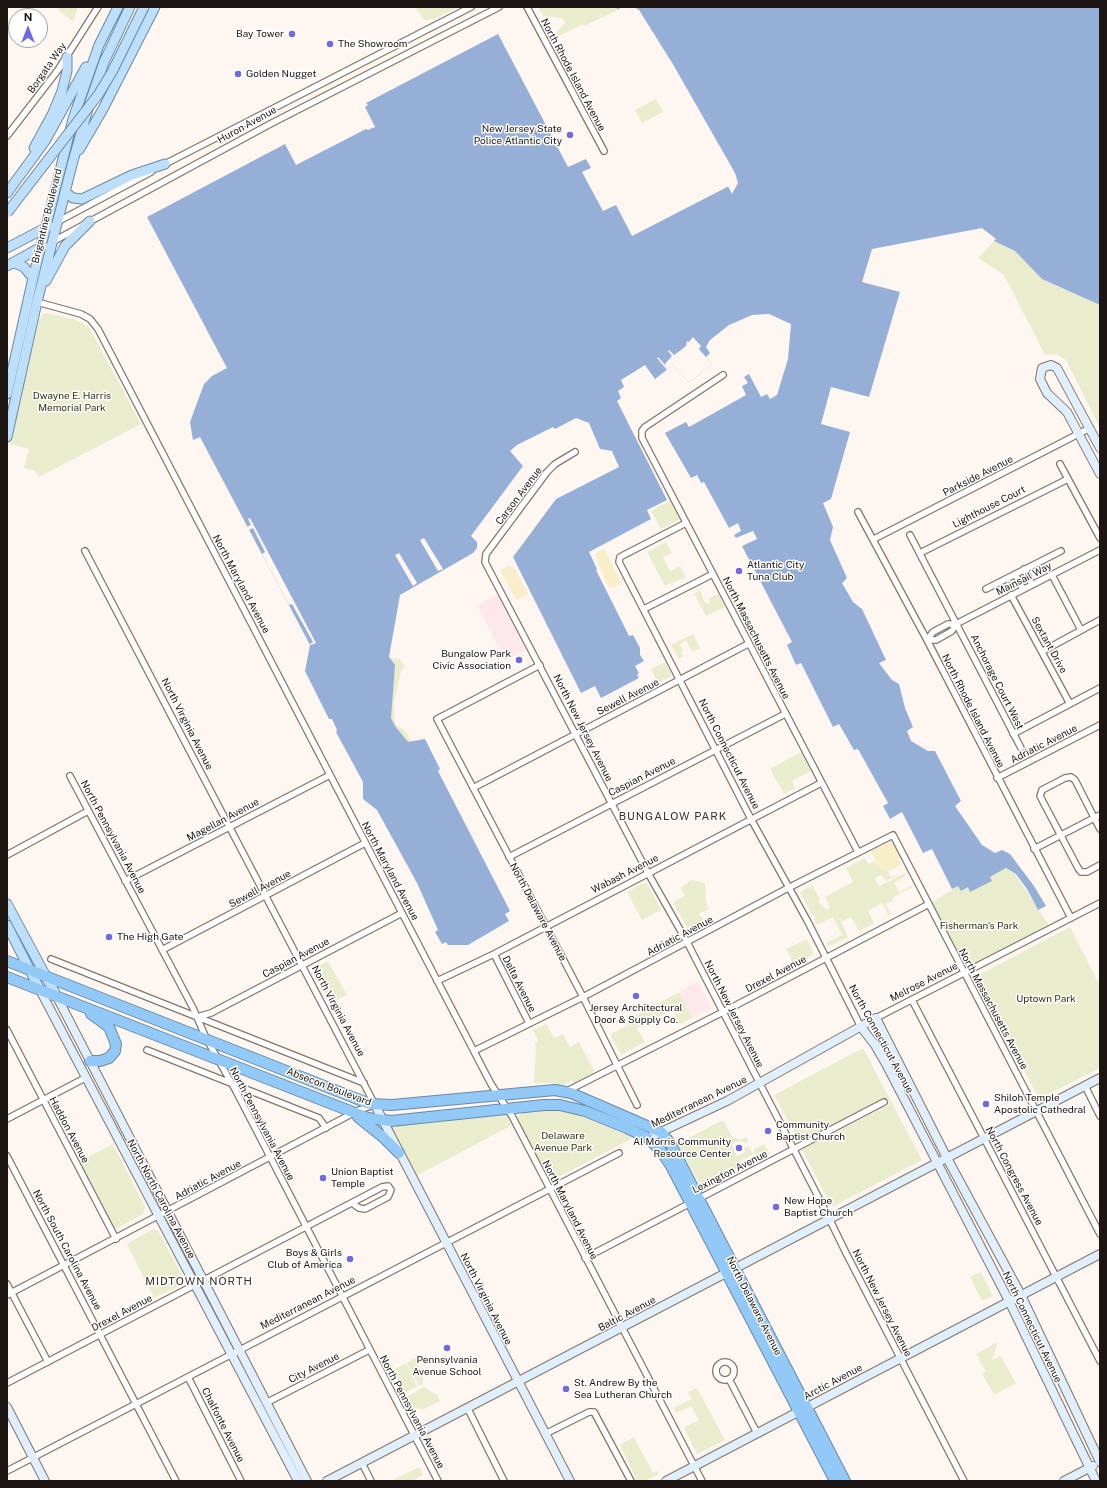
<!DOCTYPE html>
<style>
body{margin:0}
#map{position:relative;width:1107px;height:1488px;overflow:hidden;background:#fef6f1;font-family:"Public Sans",sans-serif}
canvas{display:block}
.frame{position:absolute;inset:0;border:8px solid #1c1511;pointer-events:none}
.north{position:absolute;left:8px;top:8px;width:40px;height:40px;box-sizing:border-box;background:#fff;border:1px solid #a4a1a0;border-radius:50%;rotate:0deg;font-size:11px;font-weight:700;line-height:16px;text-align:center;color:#1c1511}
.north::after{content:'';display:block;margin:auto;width:14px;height:18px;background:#7069e4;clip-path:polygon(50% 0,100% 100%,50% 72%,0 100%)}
</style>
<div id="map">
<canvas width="1107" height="1488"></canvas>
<div class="frame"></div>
<div class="north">N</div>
</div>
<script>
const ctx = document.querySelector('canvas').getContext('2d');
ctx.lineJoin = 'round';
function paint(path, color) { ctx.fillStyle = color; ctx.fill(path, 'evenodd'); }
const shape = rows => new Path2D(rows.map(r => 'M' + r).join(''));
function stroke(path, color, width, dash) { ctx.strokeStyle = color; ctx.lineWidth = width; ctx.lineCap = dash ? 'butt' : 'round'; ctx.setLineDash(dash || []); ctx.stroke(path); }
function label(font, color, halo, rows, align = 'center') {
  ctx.font = font + ' "Public Sans",sans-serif'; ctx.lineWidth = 3; ctx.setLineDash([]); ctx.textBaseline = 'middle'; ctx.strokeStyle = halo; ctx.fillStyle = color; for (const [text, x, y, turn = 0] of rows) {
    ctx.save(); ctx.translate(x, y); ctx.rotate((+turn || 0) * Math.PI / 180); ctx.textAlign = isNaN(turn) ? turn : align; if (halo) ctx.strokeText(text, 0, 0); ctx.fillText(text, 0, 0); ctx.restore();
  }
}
paint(shape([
 [499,594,504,605,503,606,526,650,505,660,477,605],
 [698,981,712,1008,692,1018,679,992]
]), '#fde8eb');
paint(shape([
 [55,7,78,7,73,22],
 [415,7,459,7,434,19,424,20],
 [538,7,639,7,624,7,584,26,583,24,559,36,557,32,565,23,562,18,543,16],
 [656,99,663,112,642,123,635,110],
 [994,241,1015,251,1042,279,1100,305,1100,428,1066,360,1056,354,1045,355,1004,275,978,258],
 [44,313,48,313,76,320,89,327,141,424,39,477,35,471,24,468,29,449,10,444,39,320],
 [671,500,681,519,661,529,651,511],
 [666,542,672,553,663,557,670,571,680,566,686,577,665,586,647,552],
 [700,590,704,601,709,605,710,598,718,594,725,607,706,616,694,594],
 [693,634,700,648,692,652,686,640,680,644,683,650,681,652,683,656,679,659,671,645],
 [389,657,400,659,405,667,401,671,394,703,395,721,397,726,404,730,412,741,425,739,430,750,397,751,386,695],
 [665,662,672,676,658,683,651,669],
 [801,752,811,771,792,781,795,788,784,794,770,769],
 [865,858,868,864,874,862,876,866,888,872,891,877,904,872,886,881,881,875,875,878,879,886,905,873,906,876,894,883,896,886,899,892,911,886,912,887,892,898,893,900,886,904,891,914,889,916,882,903,868,911,874,924,859,931,851,917,841,922,848,937,828,947,826,943,842,935,833,917,817,925,814,919,817,917,811,913,800,892,812,885,820,899,818,900,820,904,827,910,830,908,825,897,853,882,846,868],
 [1006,868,1015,874,1051,928,964,973,929,904,958,886,968,887,970,892,992,881,990,877],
 [692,880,705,883,706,901,709,909,699,914,705,921,688,930,673,902,685,896,680,888],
 [643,883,648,884,661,910,642,920,627,892],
 [1070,927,1100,986,1100,1068,1039,1099,975,977],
 [807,939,814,954,794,964,786,949],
 [328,961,347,995,331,1003,313,969],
 [679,992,692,1018,680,1024,672,1010,637,1028,645,1042,621,1055,610,1034,628,1025,627,1020],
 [546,1024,554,1038,563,1034,570,1047,579,1042,594,1070,593,1073,574,1083,572,1080,563,1086,551,1083,534,1083,536,1048,535,1044,538,1041,533,1030],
 [863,1048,922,1160,832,1207,802,1150,890,1104,886,1097,799,1142,774,1095],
 [555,1109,570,1112,630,1136,631,1139,551,1181,548,1180,517,1117,525,1112],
 [505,1114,508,1115,512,1125,416,1176,390,1127],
 [723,1120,732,1137,741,1140,746,1137,749,1141,745,1144,743,1141,740,1143,739,1141,732,1144,737,1156,745,1152,743,1148,749,1146,753,1154,740,1161,743,1168,715,1184,710,1183,710,1186,703,1190,677,1144],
 [113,1144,145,1207,143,1214,114,1230,79,1162],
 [764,1144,770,1154,752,1163,749,1158,756,1155,753,1150],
 [153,1229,158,1231,184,1279,183,1284,154,1298,127,1244],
 [981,1272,993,1296,982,1301,970,1277],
 [998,1342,992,1360,1001,1356,1016,1383,994,1395,982,1374,986,1372,976,1354],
 [415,1358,423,1374,423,1384,419,1386,407,1363],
 [406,1363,417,1386,405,1393,393,1370],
 [424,1387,437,1395,440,1401,422,1410,412,1407,406,1397],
 [697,1388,725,1440,697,1454,684,1428,699,1420,691,1406,676,1413,673,1408,692,1399,688,1392],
 [634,1437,653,1473,657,1471,659,1474,645,1481,637,1481,620,1445],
 [419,1467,423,1475,412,1481,396,1481,395,1479]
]), '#e9edce');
paint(shape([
 [604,548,622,583,610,589,603,576,595,554],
 [509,566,514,567,528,594,516,600,500,570],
 [890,842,895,845,901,858,898,859,901,865,887,872,876,866,874,862,876,860,871,851]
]), '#f8eec9');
paint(shape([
 [617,7,1100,7,1100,305,1042,279,1015,251,994,241,996,239,982,228,872,249,862,282,900,292,869,397,831,387,821,424,850,432,831,499,823,503,833,527,830,540,847,578,842,583,853,602,862,609,886,660,879,663,892,680,899,684,905,708,913,727,907,731,911,741,928,751,935,751,961,801,955,806,982,845,995,853,1002,850,1010,854,1034,886,1046,906,1038,910,1027,889,1016,874,1006,868,990,877,992,881,970,892,968,887,961,891,958,886,952,889,932,849,923,853,902,812,890,819,883,806,888,803,858,749,854,750,839,724,833,727,801,663,796,665,787,645,792,642,742,546,757,539,753,531,736,538,734,535,741,531,738,523,729,528,704,482,701,483,697,475,691,478,665,433,686,422,689,427,746,395,742,386,748,383,744,377,749,374,761,397,767,394,770,399,777,395,788,359,791,324,769,314,752,315,729,325,710,340,706,347,710,353,706,357,712,364,689,383,673,365,655,379,645,365,621,380,624,387,618,391,621,398,617,401,667,500,647,510,651,519,589,552,597,569,596,570,629,636,633,635,640,648,640,655,644,661,635,666,639,673,637,675,639,678,601,698,595,686,581,693,513,557,556,499,619,467,612,451,600,449,589,423,576,418,555,429,553,427,517,445,510,451,523,466,471,536,477,542,477,548,473,553,400,595,389,657,395,665,391,718,395,726,408,742,425,739,440,769,438,771,510,911,505,914,509,921,468,945,448,945,446,942,442,944,438,937,435,932,438,930,417,883,377,810,363,799,363,782,336,732,337,730,332,719,329,719,305,671,310,645,200,437,193,440,190,422,204,384,212,376,227,368,147,217,285,144,296,165,366,129,368,130,375,127,365,107,368,105,366,103,498,34,568,167,586,159,591,168,582,172,603,211,616,205,632,236,733,184,635,11,624,7,618,10]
]), '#96afd7');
paint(shape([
 [621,7,634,7,639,10,674,66,735,173,738,183,732,194,728,186,730,184,648,35,634,12,624,10,617,11],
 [693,337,701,346,699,349,712,364,689,383,673,365,667,370,657,358,658,357,667,367,665,364,672,356,668,351,669,350,674,355,681,350,686,346,687,341,689,342],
 [250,518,316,643,311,645,310,644,313,642,292,604,289,605,262,554,265,552,253,528,249,530,247,527,251,525,248,519],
 [424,538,443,569,438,571,420,540],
 [399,553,417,583,413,586,395,555]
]), '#fef6f1');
const street = shape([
 [527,7,604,151],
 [7,136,58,70,98,7],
 [163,165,471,7],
 [57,222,151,172],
 [52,242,272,123,499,7],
 [37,302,81,314,90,319,98,329,491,1084,512,1116,702,1481],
 [723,375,645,427,642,431,642,438,858,852],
 [575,452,555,464,547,472,486,554,485,562,648,873,687,942,826,1212,846,1253,964,1481],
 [1060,464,1100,538],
 [858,512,927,640,1071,918],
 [686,523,620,557,619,562,751,819,808,922,861,1027],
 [910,535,1021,748],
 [874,539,1090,428],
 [920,553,1068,479],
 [1024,569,1032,584],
 [1015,574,1023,589],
 [1052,575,1081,630],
 [986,589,1061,551],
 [1011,595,1070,704],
 [644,609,713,574],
 [927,640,933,632,948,624,956,624,1100,550],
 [927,640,936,640,952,631,956,624],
 [1043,651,1100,620],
 [540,665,437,719,583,997,637,1105],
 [1013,734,1100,688],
 [70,776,193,1008,206,1038,236,1091,438,1481],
 [997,778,1100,725],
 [473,788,748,644],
 [1100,829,1075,780,1071,777,1065,778,1042,790,1040,796,1078,868,1081,872,1087,872,1100,865],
 [1034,849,1100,815],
 [7,855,88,811],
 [509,857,785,714],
 [125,881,330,775],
 [162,950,365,843],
 [494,954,529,1023],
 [51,959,364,1083],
 [437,981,494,954,821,783],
 [912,1000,1100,1361],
 [197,1017,211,1013,402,913],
 [876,1018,1100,903],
 [7,1030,116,1239],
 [147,1050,319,1118,326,1128],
 [474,1051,583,997,790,887,893,835,1100,1234],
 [1085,1086,1100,1116],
 [567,1091,723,1012,929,904],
 [7,1119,85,1078],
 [7,1156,176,1481],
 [585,1258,884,1102],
 [7,1284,48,1362],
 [7,1295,359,1110,375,1105,85,551],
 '716 1371a9 9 0 1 1 18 0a9 9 0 1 1-18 0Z',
 [188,1377,241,1481],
 [729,1379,757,1433],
 [7,1383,382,1187,388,1186,391,1190,388,1197,365,1209,359,1208,352,1203],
 [266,1403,369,1350],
 [467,1407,504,1481],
 [545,1434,589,1412,594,1412,631,1481],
 [362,1463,371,1481],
 [7,1471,619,1153]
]);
const secondary = shape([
 [1100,448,1057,368,1051,365,1042,368,1040,379,1047,393,1067,412,1100,474],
 [40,990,298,1481],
 [56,995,307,1481],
 [861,1027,875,1045,886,1064,1009,1301,1096,1481],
 [375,1105,570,1481],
 [648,1138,727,1101,876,1018,947,1158,1021,1295,1100,1462],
 [7,1407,45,1481],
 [327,1481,1100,1078],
 [666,1481,1100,1254],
 [1064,1481,1093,1466]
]);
const primary = shape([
 [34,148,52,115,62,91,67,71,67,57],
 [79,150,103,109,155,7],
 [65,192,73,198,82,199,132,175,165,164],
 [7,193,45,141,86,67],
 [7,248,49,226],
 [14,263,24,267,33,278],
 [7,266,43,246],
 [46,281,65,246,90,221],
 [7,394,33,278,73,119,99,45,118,7],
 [7,437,37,302,73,161,90,102,104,62,130,7],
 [7,904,56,995],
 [7,925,40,990]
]);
const highway = shape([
 [7,961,370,1104,392,1105,555,1090,571,1093,661,1132,670,1143,845,1481],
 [7,977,368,1118,391,1121,544,1105,560,1105,585,1111,627,1128,648,1138,661,1151,671,1166,835,1481],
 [90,1061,100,1061,109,1058,115,1051,116,1044,109,1027,91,1014],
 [358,1117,383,1137,399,1153]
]);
stroke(street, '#857569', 8);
stroke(secondary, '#857569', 10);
stroke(primary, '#698aa6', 11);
stroke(highway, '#698aa6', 12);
stroke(street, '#fff', 5.5);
stroke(secondary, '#dfeffd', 8);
stroke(primary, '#bedffa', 9);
stroke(highway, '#93c9f7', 10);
const primaryBridge = shape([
 [7,213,98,95,112,72,144,7]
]);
stroke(primaryBridge, '#698aa6', 11, []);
stroke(primaryBridge, '#bedffa', 9);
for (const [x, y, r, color] of [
 [292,34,4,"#7069e4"],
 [330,44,4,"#7069e4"],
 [238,74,4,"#7069e4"],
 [570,135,4,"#7069e4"],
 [739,571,4,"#7069e4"],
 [519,660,4,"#7069e4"],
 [109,937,4,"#7069e4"],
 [636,996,4,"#7069e4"],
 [986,1104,4,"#7069e4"],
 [768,1131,4,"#7069e4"],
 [739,1148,4,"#7069e4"],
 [323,1178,4,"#7069e4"],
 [776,1207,4,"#7069e4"],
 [350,1259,4,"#7069e4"],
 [447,1348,4,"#7069e4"],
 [566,1389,4,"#7069e4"]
]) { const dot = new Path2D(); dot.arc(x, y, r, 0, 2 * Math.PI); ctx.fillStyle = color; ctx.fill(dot); stroke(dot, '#fff', 1.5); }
label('10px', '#1c1511', '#fff', [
 ["Bay Tower",284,34,"right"],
 ["The Showroom",338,44],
 ["Golden Nugget",246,74],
 ["New Jersey State",562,129,"right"],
 ["Police Atlantic City",562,141,"right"],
 ["Atlantic City",747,565],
 ["Tuna Club",747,577],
 ["Bungalow Park",511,654,"right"],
 ["Civic Association",511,666,"right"],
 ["The High Gate",117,937],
 ["Jersey Architectural",636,1008,"center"],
 ["Door & Supply Co.",636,1020,"center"],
 ["Shiloh Temple",994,1098],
 ["Apostolic Cathedral",994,1110],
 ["Community",776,1125],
 ["Baptist Church",776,1137],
 ["Al Morris Community",731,1142,"right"],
 ["Resource Center",731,1154,"right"],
 ["Union Baptist",331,1172],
 ["Temple",331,1184],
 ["New Hope",784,1201],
 ["Baptist Church",784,1213],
 ["Boys & Girls",342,1253,"right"],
 ["Club of America",342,1265,"right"],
 ["Pennsylvania",447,1360,"center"],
 ["Avenue School",447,1372,"center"],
 ["St. Andrew By the",574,1383],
 ["Sea Lutheran Church",574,1395]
], 'left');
label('10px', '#1c1511', '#fff', [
 ["Borgata Way",47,68,-55],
 ["North Rhode Island Avenue",573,75,62],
 ["Huron Avenue",247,125,-29],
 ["Brigantine Boulevard",47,216,-76],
 ["Parkside Avenue",978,476,-27],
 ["Carson Avenue",519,496,-53],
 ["Lighthouse Court",989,507,-27],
 ["Mainsail Way",1024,579,-27],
 ["North Maryland Avenue",241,584,62],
 ["North Massachusetts Avenue",756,638,63],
 ["Sextant Drive",1049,645,61],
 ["Anchorage Court West",997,682,63],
 ["Sewell Avenue",628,697,-27],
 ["North Rhode Island Avenue",973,711,63],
 ["North Virginia Avenue",187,724,63],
 ["North New Jersey Avenue",583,728,63],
 ["Adriatic Avenue",1044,744,-27],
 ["North Connecticut Avenue",729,754,63],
 ["Caspian Avenue",642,777,-27],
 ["Magellan Avenue",223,820,-28],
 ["North Pennsylvania Avenue",113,837,62],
 ["North Maryland Avenue",390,871,62],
 ["Wabash Avenue",625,874,-27],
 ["Sewell Avenue",260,889,-28],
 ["North Delaware Avenue",538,912,62],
 ["Adriatic Avenue",680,936,-28],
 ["Caspian Avenue",296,958,-28],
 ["Drexel Avenue",776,974,-28],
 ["Melrose Avenue",924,982,-27],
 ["Delta Avenue",519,984,63],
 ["North Massachusetts Avenue",993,1009,62],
 ["North Virginia Avenue",338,1011,62],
 ["North New Jersey Avenue",734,1014,63],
 ["North Connecticut Avenue",881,1039,61],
 ["Absecon Boulevard",329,1087,21],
 ["Mediterranean Avenue",699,1102,-26],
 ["North Pennsylvania Avenue",262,1124,62],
 ["Haddon Avenue",69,1130,62],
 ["Lexington Avenue",730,1172,-27],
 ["North Congress Avenue",1014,1176,62],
 ["Adriatic Avenue",208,1180,-28],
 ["North North Carolina Avenue",161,1199,62],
 ["North Maryland Avenue",570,1210,63],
 ["North South Carolina Avenue",67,1250,62],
 ["North Virginia Avenue",486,1299,63],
 ["Mediterranean Avenue",308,1303,-27],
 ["North New Jersey Avenue",882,1303,63],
 ["North Delaware Avenue",754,1306,63],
 ["Drexel Avenue",122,1313,-28],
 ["Baltic Avenue",627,1314,-28],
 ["North Connecticut Avenue",1032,1327,64],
 ["City Avenue",314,1368,-27],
 ["Arctic Avenue",833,1382,-28],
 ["North Pennsylvania Avenue",412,1412,62],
 ["Chalfonte Avenue",223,1425,63]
]);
label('10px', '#32350e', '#fff', [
 ["Dwayne E. Harris",72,396],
 ["Memorial Park",72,408],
 ["Fisherman's Park",979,926],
 ["Uptown Park",1046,999],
 ["Delaware",563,1136],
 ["Avenue Park",563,1148]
]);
ctx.letterSpacing = '1px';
label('11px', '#3b2d23', '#fff', [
 ["BUNGALOW PARK",673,817],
 ["MIDTOWN NORTH",199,1282]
]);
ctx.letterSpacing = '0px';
</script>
